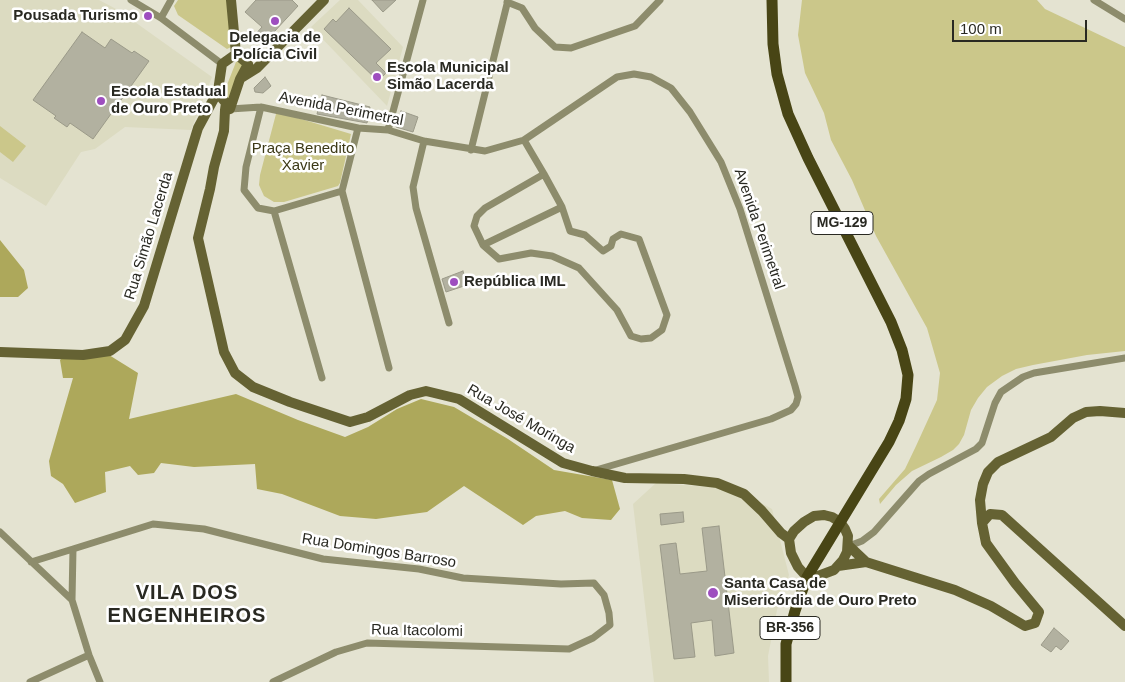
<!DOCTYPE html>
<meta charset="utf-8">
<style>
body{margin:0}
#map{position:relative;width:1125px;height:682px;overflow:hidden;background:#e4e3d1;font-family:Helvetica,sans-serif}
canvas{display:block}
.scale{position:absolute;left:952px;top:20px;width:135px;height:22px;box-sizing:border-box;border:2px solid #292922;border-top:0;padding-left:6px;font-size:15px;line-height:18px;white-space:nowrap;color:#292922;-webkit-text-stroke:4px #fff;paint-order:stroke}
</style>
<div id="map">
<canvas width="1125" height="682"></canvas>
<div class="scale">100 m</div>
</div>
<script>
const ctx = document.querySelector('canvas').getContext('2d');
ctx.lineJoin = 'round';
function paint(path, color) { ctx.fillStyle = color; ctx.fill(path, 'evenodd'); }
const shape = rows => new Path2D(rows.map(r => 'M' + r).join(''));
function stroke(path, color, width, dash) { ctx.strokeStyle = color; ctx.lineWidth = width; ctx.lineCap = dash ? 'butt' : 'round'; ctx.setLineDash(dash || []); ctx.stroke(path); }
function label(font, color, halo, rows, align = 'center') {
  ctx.font = font + ' Helvetica,sans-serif'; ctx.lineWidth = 5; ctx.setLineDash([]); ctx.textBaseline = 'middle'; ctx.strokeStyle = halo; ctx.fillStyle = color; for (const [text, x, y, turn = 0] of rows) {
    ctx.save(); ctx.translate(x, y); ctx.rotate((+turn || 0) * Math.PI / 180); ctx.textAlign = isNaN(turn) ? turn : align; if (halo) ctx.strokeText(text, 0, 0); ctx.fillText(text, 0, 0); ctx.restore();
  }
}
paint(shape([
 [0,0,99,0,118,10,212,77,191,130,125,127,95,149,81,152,46,206,0,178],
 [340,0,358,0,403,47,387,106,311,27],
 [656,483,736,489,772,509,789,575,777,610,768,656,769,682,654,682,633,504]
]), '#dcdbc1');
paint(shape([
 [178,0,235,0,231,47,227,49,178,15,174,6],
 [802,0,1037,0,1045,9,1125,47,1125,351,1087,355,1033,365,1016,369,1002,376,987,387,978,398,971,410,964,435,959,444,953,450,941,457,912,471,896,485,880,504,879,499,905,469,916,446,937,400,940,373,927,328,876,236,852,180,831,140,824,113,805,73,798,35],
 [238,61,244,63,230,100,223,95,236,62],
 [281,113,351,134,340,183,338,186,284,202,274,202,264,196,259,185,260,175,276,114],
 [0,126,26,146,13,162,0,152]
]), '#cbc78a');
paint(shape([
 [0,240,24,270,28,288,18,297,0,297],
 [67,353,109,355,138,373,129,419,236,394,298,420,345,437,368,427,397,409,421,399,454,407,508,439,554,470,612,480,620,509,611,520,582,518,565,511,536,516,523,525,464,486,427,512,376,519,340,516,282,494,257,489,255,464,194,467,161,463,154,473,138,475,130,466,105,472,106,492,75,503,63,484,51,476,49,461,73,378,63,378,60,360]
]), '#ada85b');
const building = shape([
 [256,0,292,0,298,6,262,45,253,37,262,27,245,12,256,0],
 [372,0,396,0,383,12,372,0],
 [349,8,391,49,376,63,386,73,378,81,324,29,333,19,336,22,349,8],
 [82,32,105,48,111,39,132,53,134,51,149,61,93,139,70,123,67,127,54,118,56,116,33,100,82,32],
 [265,77,271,86,263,93,255,92,254,88,265,77],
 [322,95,370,107,367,123,317,114,322,95],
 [401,111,418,117,413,132,396,127,401,111],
 [463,271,467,285,446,292,442,279,463,271],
 [683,512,684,522,661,525,660,514,683,512],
 [719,526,734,653,715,656,712,620,691,623,695,657,674,659,660,545,676,543,680,574,707,571,702,528,719,526],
 [1054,628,1069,641,1061,650,1056,646,1051,652,1041,645,1054,628]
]);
paint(building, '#b2b1a0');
stroke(building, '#9b9a89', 1);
stroke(shape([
 [131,0,161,18,222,64],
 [1094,0,1125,19],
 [507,2,522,8,535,28,555,47,571,48,635,26,660,0],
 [161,18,171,0],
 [261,107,246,167,244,190,258,208,274,211,322,378],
 [230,109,261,107,358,128,388,130,424,141,485,151,524,140,617,77,634,74,651,77,671,88,690,112,721,162,740,209,795,386,798,397,796,404,791,410,771,419,596,470],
 [358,128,342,191,389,368],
 [388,130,423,0],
 [524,140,544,174,485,208,477,216,474,226,483,245,499,259,531,253,552,256,579,268,617,310,631,336,641,339,651,338,662,330,667,315,639,239,621,234,613,239,611,246,603,251,585,235,570,231,562,207,544,174],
 [424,141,413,187,416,208,449,323],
 [471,150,508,0],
 [274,211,342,191],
 [483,245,562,207],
 [0,532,72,600,89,655,100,682],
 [849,546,862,541,874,532,919,481,929,474,976,449,982,443,995,403,1001,392,1023,377,1034,373,1125,358],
 [73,549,153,524,204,529,323,559,419,569,463,578,561,584,594,583,604,595,609,613,610,625,593,638,569,649,367,643,336,652,273,682],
 [31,562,73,549,72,600],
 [30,682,89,655]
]), '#8d8c6c', 7);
stroke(shape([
 [231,0,236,54],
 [241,78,257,68,324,0],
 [225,110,230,109,240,79,248,64,236,54,222,64,218,91,219,95,226,103,225,110,224,131,214,167,210,189,198,238,224,352,235,373,253,387,290,402,350,422,368,417,410,395,426,391,459,399,563,463,592,471,625,478,684,479,717,483,744,494,762,511,781,533,789,539],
 [0,352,83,355,110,351,125,340,144,306,198,128,218,91],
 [824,515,832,517,840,522,845,529,848,536,847,552,843,560,834,570,818,576,807,577,798,567,791,553,789,539,794,531,804,522,814,516,824,515],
 [982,523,990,514,1002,515,1125,626],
 [849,546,866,562],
 [838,566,866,562,955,590,991,606,1025,626,1035,623,1039,612,1015,583,986,543,982,523,980,500,983,484,988,472,998,462,1051,437,1073,418,1086,412,1100,411,1125,413]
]), '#656233', 10);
stroke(shape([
 [772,0,773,44,777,74,788,114,808,158,891,322,902,350,908,375,906,399,899,421,889,442,807,577,795,611,786,644,786,682]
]), '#484515', 11);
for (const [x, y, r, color] of [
 [148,16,5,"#9e4ebf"],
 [275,21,5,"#9e4ebf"],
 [377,77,5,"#9e4ebf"],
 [101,101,5,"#9e4ebf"],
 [454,282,5,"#9e4ebf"],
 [713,593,6,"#9e4ebf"]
]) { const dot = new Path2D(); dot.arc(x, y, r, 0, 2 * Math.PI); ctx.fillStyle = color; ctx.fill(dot); stroke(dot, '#fff', 2); }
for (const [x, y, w] of [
 [842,223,62],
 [790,628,60]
]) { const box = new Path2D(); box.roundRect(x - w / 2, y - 11.5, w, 23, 4); ctx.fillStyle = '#fff'; ctx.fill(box); stroke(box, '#292922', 1); }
label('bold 14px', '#292922', null, [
 ["MG-129",842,223],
 ["BR-356",790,628]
]);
label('bold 15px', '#292922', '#fff', [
 ["Pousada Turismo",138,16,"right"],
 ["Delegacia de",275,38,"center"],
 ["Polícia Civil",275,55,"center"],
 ["Escola Municipal",387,68],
 ["Simão Lacerda",387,85],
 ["Escola Estadual",111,92],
 ["de Ouro Preto",111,109],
 ["República IML",464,282],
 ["Santa Casa de",724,584],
 ["Misericórdia de Ouro Preto",724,601]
], 'left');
label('15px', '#292922', '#fff', [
 ["Avenida Perimetral",341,109,11],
 ["Avenida Perimetral",759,229,71],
 ["Rua Simão Lacerda",149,236,-73],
 ["Rua José Moringa",521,419,30],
 ["Rua Domingos Barroso",379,551,9],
 ["Rua Itacolomi",417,631,1]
]);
label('15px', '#3c3917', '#fff', [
 ["Praça Benedito",303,149],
 ["Xavier",303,166]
]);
ctx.letterSpacing = '1px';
label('bold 20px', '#292922', '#fff', [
 ["VILA DOS",187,593],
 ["ENGENHEIROS",187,616]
]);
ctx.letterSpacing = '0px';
</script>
